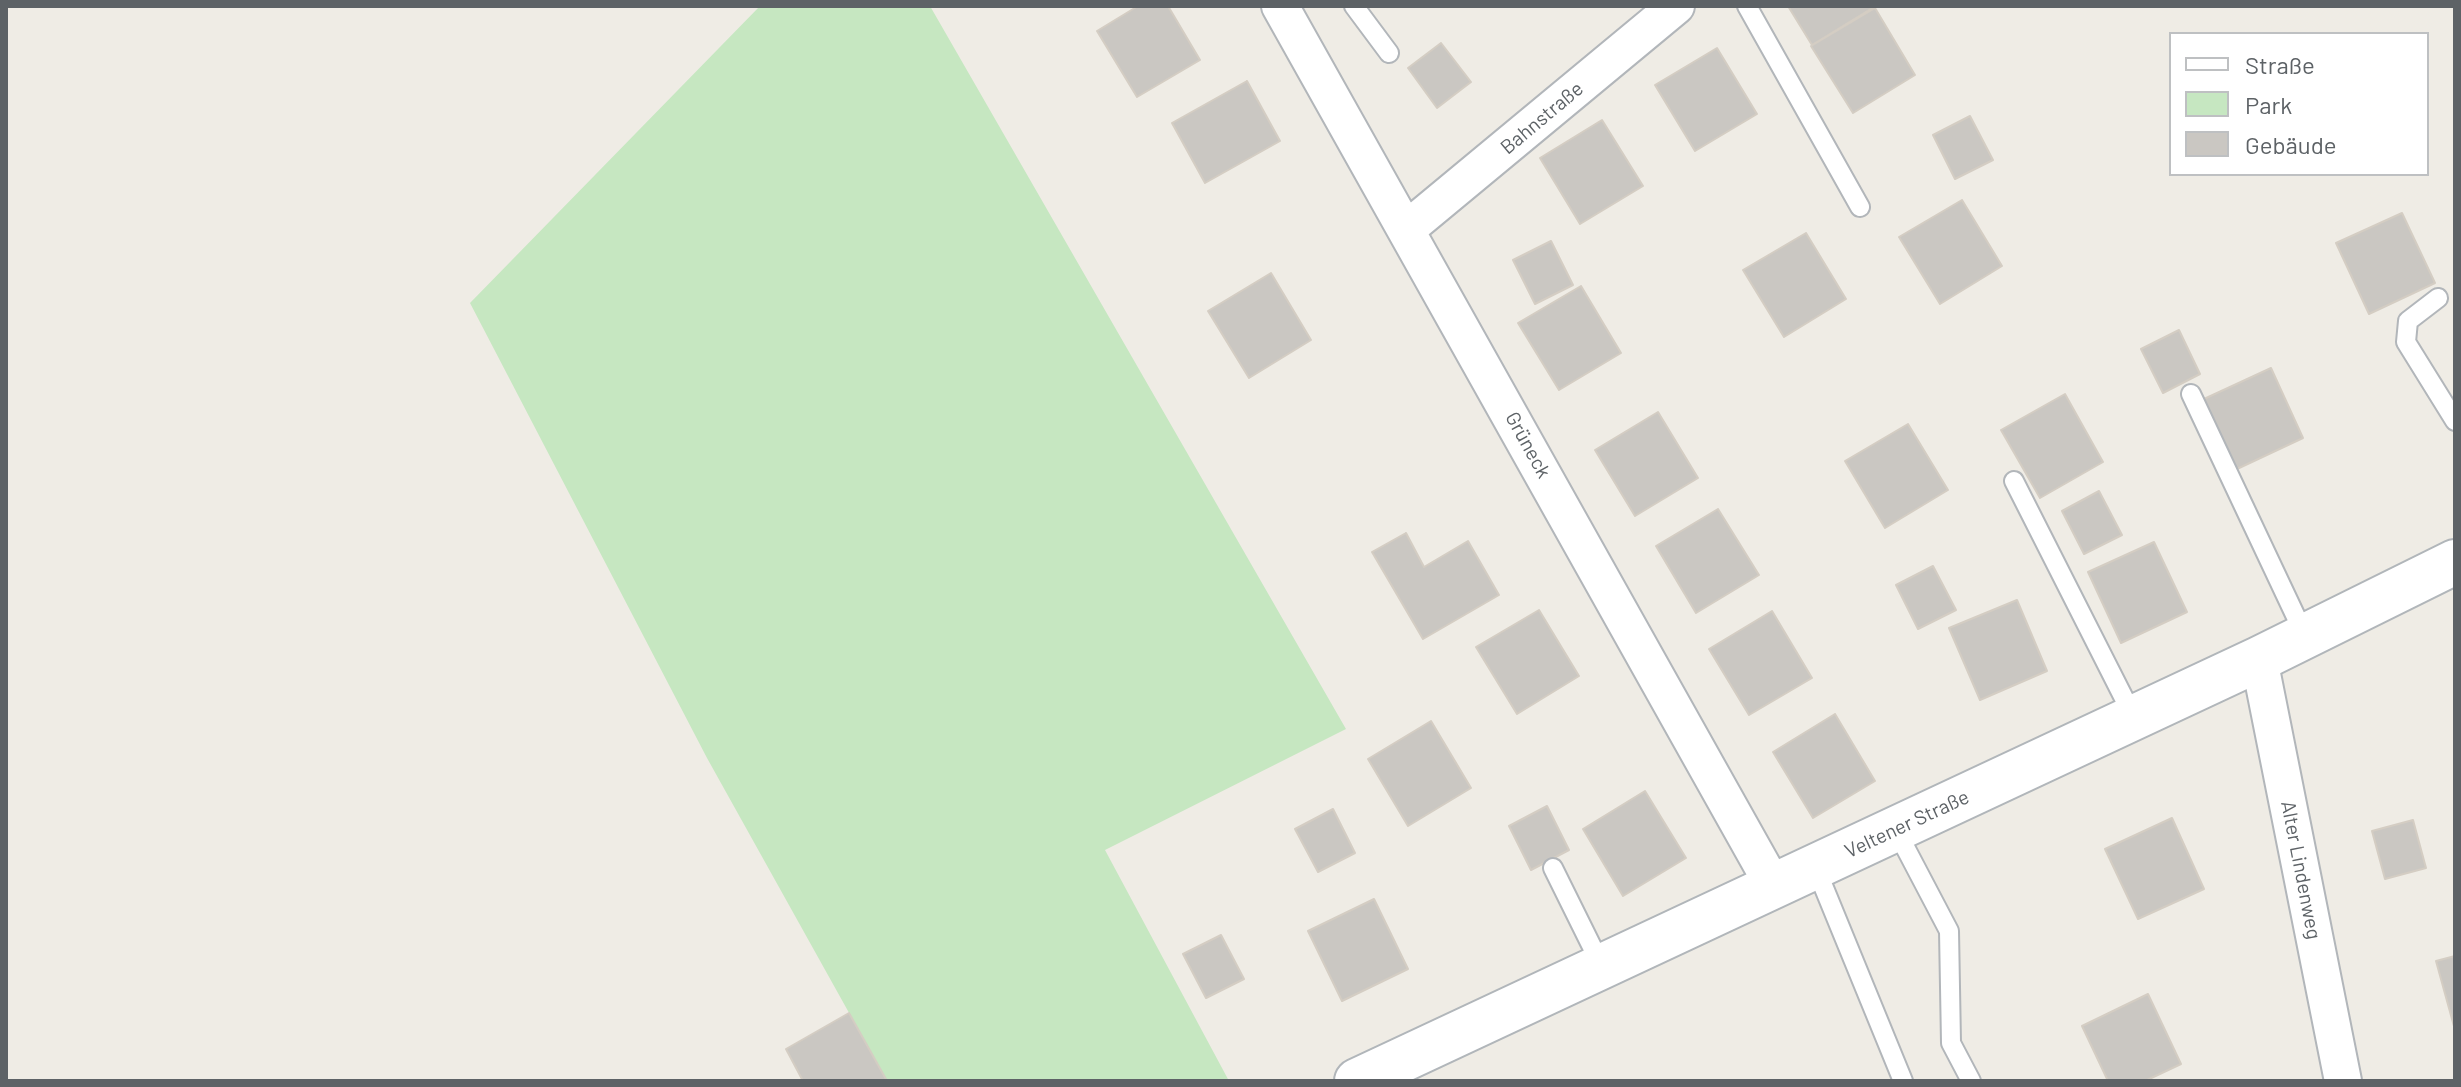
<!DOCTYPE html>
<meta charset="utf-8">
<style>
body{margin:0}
#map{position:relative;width:2461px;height:1087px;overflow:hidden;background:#efece5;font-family:Barlow,sans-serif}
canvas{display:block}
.frame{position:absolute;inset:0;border:8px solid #5d6266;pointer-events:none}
.legend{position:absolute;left:2169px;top:32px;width:260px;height:144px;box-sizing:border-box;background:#fff;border:2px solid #bec0c2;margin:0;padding:10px 14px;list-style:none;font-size:24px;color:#5d6266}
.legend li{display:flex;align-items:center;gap:16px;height:40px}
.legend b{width:40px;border:2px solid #bec0c2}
</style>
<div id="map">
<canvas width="2461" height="1087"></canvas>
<div class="frame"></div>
<ul class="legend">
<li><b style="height:10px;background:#fff"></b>Straße</li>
<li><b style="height:22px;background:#c6e7c1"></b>Park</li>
<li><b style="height:22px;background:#cac7c2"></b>Gebäude</li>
</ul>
</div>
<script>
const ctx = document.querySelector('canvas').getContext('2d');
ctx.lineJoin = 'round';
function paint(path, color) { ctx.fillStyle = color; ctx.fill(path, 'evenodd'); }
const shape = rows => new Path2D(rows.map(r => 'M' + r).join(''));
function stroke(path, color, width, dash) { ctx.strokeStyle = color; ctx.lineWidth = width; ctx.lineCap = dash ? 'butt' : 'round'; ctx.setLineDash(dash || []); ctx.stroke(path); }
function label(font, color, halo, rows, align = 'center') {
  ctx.font = font + ' Barlow,sans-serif'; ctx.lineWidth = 8; ctx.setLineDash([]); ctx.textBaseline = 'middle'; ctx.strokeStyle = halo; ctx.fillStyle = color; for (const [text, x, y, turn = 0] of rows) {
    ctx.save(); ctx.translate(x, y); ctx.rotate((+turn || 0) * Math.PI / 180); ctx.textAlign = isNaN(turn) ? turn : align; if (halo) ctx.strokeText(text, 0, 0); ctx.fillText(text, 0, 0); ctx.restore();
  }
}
paint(shape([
 [760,6,930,6,1346,729,1105,850,1229,1081,887,1081,707,758,470,303]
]), '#c6e7c1');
const building = shape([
 [1138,6,1168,6,1200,60,1137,97,1097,31,1138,6],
 [1788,6,1873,6,1874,7,1812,45,1788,6],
 [1875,8,1915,75,1853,113,1811,46,1875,8],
 [1441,43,1471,82,1437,108,1408,68,1441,43],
 [1717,48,1757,114,1695,151,1655,85,1717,48],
 [1247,81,1280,141,1205,183,1172,123,1247,81],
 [1970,116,1993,160,1955,179,1933,135,1970,116],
 [1602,120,1643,186,1580,224,1540,158,1602,120],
 [1962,200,2002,266,1940,304,1899,237,1962,200],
 [2402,213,2435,283,2369,314,2336,243,2402,213],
 [1806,233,1846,299,1784,337,1743,270,1806,233],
 [1551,241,1573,285,1535,304,1513,260,1551,241],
 [1271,273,1311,340,1249,378,1208,311,1271,273],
 [1581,286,1621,353,1559,390,1518,323,1581,286],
 [2179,330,2200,374,2163,393,2141,349,2179,330],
 [2271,368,2303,438,2237,469,2204,399,2271,368],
 [2065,394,2103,462,2040,498,2001,430,2065,394],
 [1658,412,1698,478,1635,516,1595,450,1658,412],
 [1908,424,1948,490,1885,528,1845,461,1908,424],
 [2099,491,2122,535,2084,554,2062,511,2099,491],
 [1718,509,1759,575,1696,613,1656,546,1718,509],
 [1406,533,1424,567,1468,541,1499,595,1423,639,1372,552,1406,533],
 [2154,542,2187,612,2121,643,2088,572,2154,542],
 [1933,566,1956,610,1918,629,1896,585,1933,566],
 [2017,600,2047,671,1980,700,1949,628,2017,600],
 [1539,610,1579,676,1517,714,1476,647,1539,610],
 [1772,611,1812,678,1749,715,1709,649,1772,611],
 [1835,714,1875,781,1813,818,1773,752,1835,714],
 [1431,721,1471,788,1408,826,1368,759,1431,721],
 [1645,791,1686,858,1623,896,1583,829,1645,791],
 [1547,806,1569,850,1531,870,1509,826,1547,806],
 [1333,809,1355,853,1318,872,1295,829,1333,809],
 [2172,818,2204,889,2138,919,2105,849,2172,818],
 [2413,820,2426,868,2385,879,2372,831,2413,820],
 [1374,899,1408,969,1342,1001,1308,931,1374,899],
 [1221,935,1244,979,1206,998,1183,954,1221,935],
 [2455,956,2455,1030,2436,961,2455,956],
 [2148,994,2181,1064,2145,1081,2108,1081,2082,1026,2148,994],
 [849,1013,887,1081,803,1081,786,1049,849,1013]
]);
paint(building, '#cac7c2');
stroke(building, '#d4cdc3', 2);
const lane = shape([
 [1354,6,1389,53],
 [1747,6,1860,207],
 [2438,298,2408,321,2406,342,2455,421],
 [2191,394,2305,636],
 [2014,481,2134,718],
 [1896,830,1949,931,1951,1043,1971,1081],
 [1815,866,1903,1081],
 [1553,868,1601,965]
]);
const street = shape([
 [1280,6,1773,885],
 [1407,229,1676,6],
 [2259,659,2343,1081]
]);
const secondary = shape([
 [1357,1081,2259,659,2455,562]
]);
stroke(lane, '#b2b6ba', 22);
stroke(street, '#b2b6ba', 40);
stroke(secondary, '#b1b6ba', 48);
stroke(lane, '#fff', 18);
stroke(street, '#fff', 36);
stroke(secondary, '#fff', 44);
label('20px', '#5d6266', '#fff', [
 ["Bahnstraße",1542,118,-40],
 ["Grüneck",1528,445,61],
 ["Veltener Straße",1907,824,-25],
 ["Alter Lindenweg",2301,870,79]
]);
</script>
